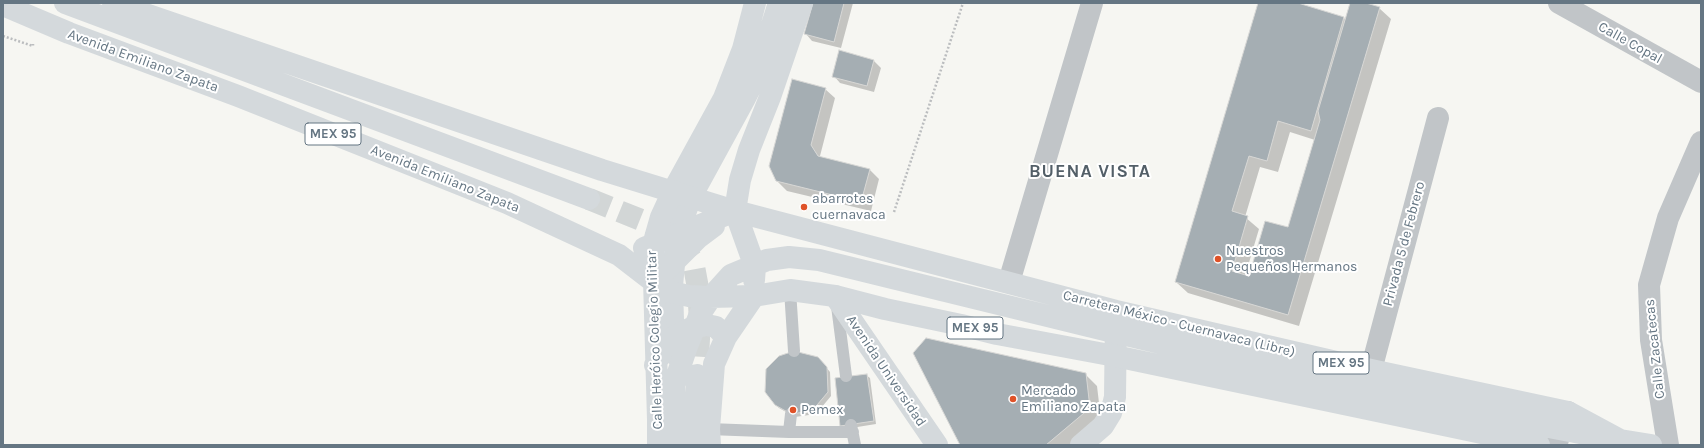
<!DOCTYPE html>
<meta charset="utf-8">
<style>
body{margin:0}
#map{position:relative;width:1704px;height:448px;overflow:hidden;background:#f6f6f2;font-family:Karla,sans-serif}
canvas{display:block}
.frame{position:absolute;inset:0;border:4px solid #657683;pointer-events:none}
</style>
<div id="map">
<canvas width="1704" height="448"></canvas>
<div class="frame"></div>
</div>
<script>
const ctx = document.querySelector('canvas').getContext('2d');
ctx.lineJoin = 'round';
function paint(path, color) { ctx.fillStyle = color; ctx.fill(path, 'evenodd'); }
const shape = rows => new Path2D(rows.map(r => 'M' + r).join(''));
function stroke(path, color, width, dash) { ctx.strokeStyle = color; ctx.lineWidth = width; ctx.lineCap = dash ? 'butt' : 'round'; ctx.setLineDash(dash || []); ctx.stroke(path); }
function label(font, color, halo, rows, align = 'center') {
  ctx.font = font + ' Karla,sans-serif'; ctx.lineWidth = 4; ctx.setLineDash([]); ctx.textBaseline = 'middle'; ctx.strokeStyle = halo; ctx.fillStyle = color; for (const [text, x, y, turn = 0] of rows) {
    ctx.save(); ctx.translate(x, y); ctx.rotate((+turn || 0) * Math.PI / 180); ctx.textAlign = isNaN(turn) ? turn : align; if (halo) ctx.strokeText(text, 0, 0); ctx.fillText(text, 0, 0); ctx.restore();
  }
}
paint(shape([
 [814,3,853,3,841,48,812,41,806,34],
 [1259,3,1294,3,1344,18,1346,20,1351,3,1362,3,1379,8,1391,19,1299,326,1188,293,1176,282],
 [1290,132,1315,140,1288,228,1250,277,1245,276,1259,229,1245,217,1260,167,1278,172],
 [840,52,874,61,881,68,874,92,840,83,834,76],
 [825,89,835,98,820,156,821,158,869,169,879,179,871,211,787,191,777,181],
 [821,361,830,372,831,396,816,414,795,417,779,408,775,404],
 [1085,374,1097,386,1101,420,1071,445,961,445],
 [866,375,870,378,876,424,845,429,841,426]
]), '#0003');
const building = shape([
 [813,3,844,3,834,42,804,34,813,3],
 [1258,3,1298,3,1344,17,1311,131,1278,121,1267,161,1249,156,1232,211,1248,216,1232,271,1249,276,1265,221,1288,227,1320,120,1318,111,1350,3,1366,3,1380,7,1288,315,1175,282,1258,3],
 [839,50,874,60,867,86,832,77,839,50],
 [792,79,826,88,811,145,818,156,870,169,861,202,776,181,769,166,792,79],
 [926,338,1086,373,1090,408,1046,445,960,445,913,353,926,338],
 [794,351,818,357,827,367,828,392,812,411,791,414,775,405,765,392,766,369,779,356,794,351],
 [867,374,874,421,840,426,835,378,867,374]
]);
paint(building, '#a5aeb3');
stroke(building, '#d7d7d5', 1);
stroke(shape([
 [589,199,651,224,680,243,693,261,698,288,700,321,697,375]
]), '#d2d6d6', 22, [22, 11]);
stroke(shape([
 [3,36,33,46,33,44],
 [894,212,963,3]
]), '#bbbdbf', 2.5, [2, 2]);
stroke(shape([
 [790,290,794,351],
 [837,306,846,376],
 [851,425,855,445],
 [709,429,789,432,853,432],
 [789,432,791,414]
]), '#c1c5c8', 12);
stroke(shape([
 [1559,3,1701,82],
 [1009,282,1092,3],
 [1371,370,1438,118],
 [1556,445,1568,412],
 [1668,445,1651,340,1649,285,1668,218,1701,142]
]), '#c1c5c8', 22);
stroke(shape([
 [673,191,724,98,743,49,755,3],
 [735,211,740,180,749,150,770,97,802,3],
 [835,296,937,445],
 [674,354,672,286,676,243,680,227,691,197,744,100,755,78,779,3],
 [1081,445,1103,426,1111,413,1115,397,1116,313]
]), '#d4d9dc', 22);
stroke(shape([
 [65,3,589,199],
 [113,3,602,170,735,211,1116,311,1371,370,1568,412,1620,440],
 [3,5,69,33,238,96,507,203,619,255,654,282,671,292,689,296,709,297,754,296,790,290,835,296,885,309,961,325,997,334,1115,356,1539,445],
 [735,211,755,267,754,280],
 [644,248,735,211],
 [654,282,698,238,714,226],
 [655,365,663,349,675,336,691,328,707,325,716,327,726,337],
 [1605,442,1620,440,1651,445],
 [658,445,658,420,653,245,661,217,673,191],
 [676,445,674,385,687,346,700,314,712,296,731,275,767,260,789,257,819,260,1109,331,1392,397,1601,437],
 [694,445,697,375],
 [710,445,709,429,714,364,726,337,754,296]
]), '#d4d9dc', 22);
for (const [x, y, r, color] of [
 [804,207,4,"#df5228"],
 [1218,259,4,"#df5228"],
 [1013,399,4,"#df5228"],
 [793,410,4,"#df5228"]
]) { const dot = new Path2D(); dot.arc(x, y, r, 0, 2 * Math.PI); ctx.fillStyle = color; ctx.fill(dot); stroke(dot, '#fff', 1.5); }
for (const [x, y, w] of [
 [333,134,56],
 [975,328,56],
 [1341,363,56]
]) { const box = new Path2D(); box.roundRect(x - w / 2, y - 11, w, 22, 3); ctx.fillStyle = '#fff'; ctx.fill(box); stroke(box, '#657683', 1); }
label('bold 13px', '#657683', null, [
 ["MEX 95",333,134],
 ["MEX 95",975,328],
 ["MEX 95",1341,363]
]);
label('14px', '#657683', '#fff', [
 ["Calle Copal",1630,43,29],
 ["Avenida Emiliano Zapata",143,61,20],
 ["Avenida Emiliano Zapata",445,179,22],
 ["Privada 5 de Febrero",1404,244,-75],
 ["Carretera México - Cuernavaca (Libre)",1179,324,14],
 ["Calle Heróico Colegio Militar",655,340,-92],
 ["Calle Zacatecas",1655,349,-96],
 ["Avenida Universidad",886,371,56]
]);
label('14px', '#657683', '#fff', [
 ["abarrotes",812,199],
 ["cuernavaca",812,215],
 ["Nuestros",1226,251],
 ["Pequeños Hermanos",1226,267],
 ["Mercado",1021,391],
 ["Emiliano Zapata",1021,407],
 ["Pemex",801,410]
], 'left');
ctx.letterSpacing = '1px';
label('bold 18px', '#535f68', '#fff', [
 ["BUENA VISTA",1090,172]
]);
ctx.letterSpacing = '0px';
</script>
